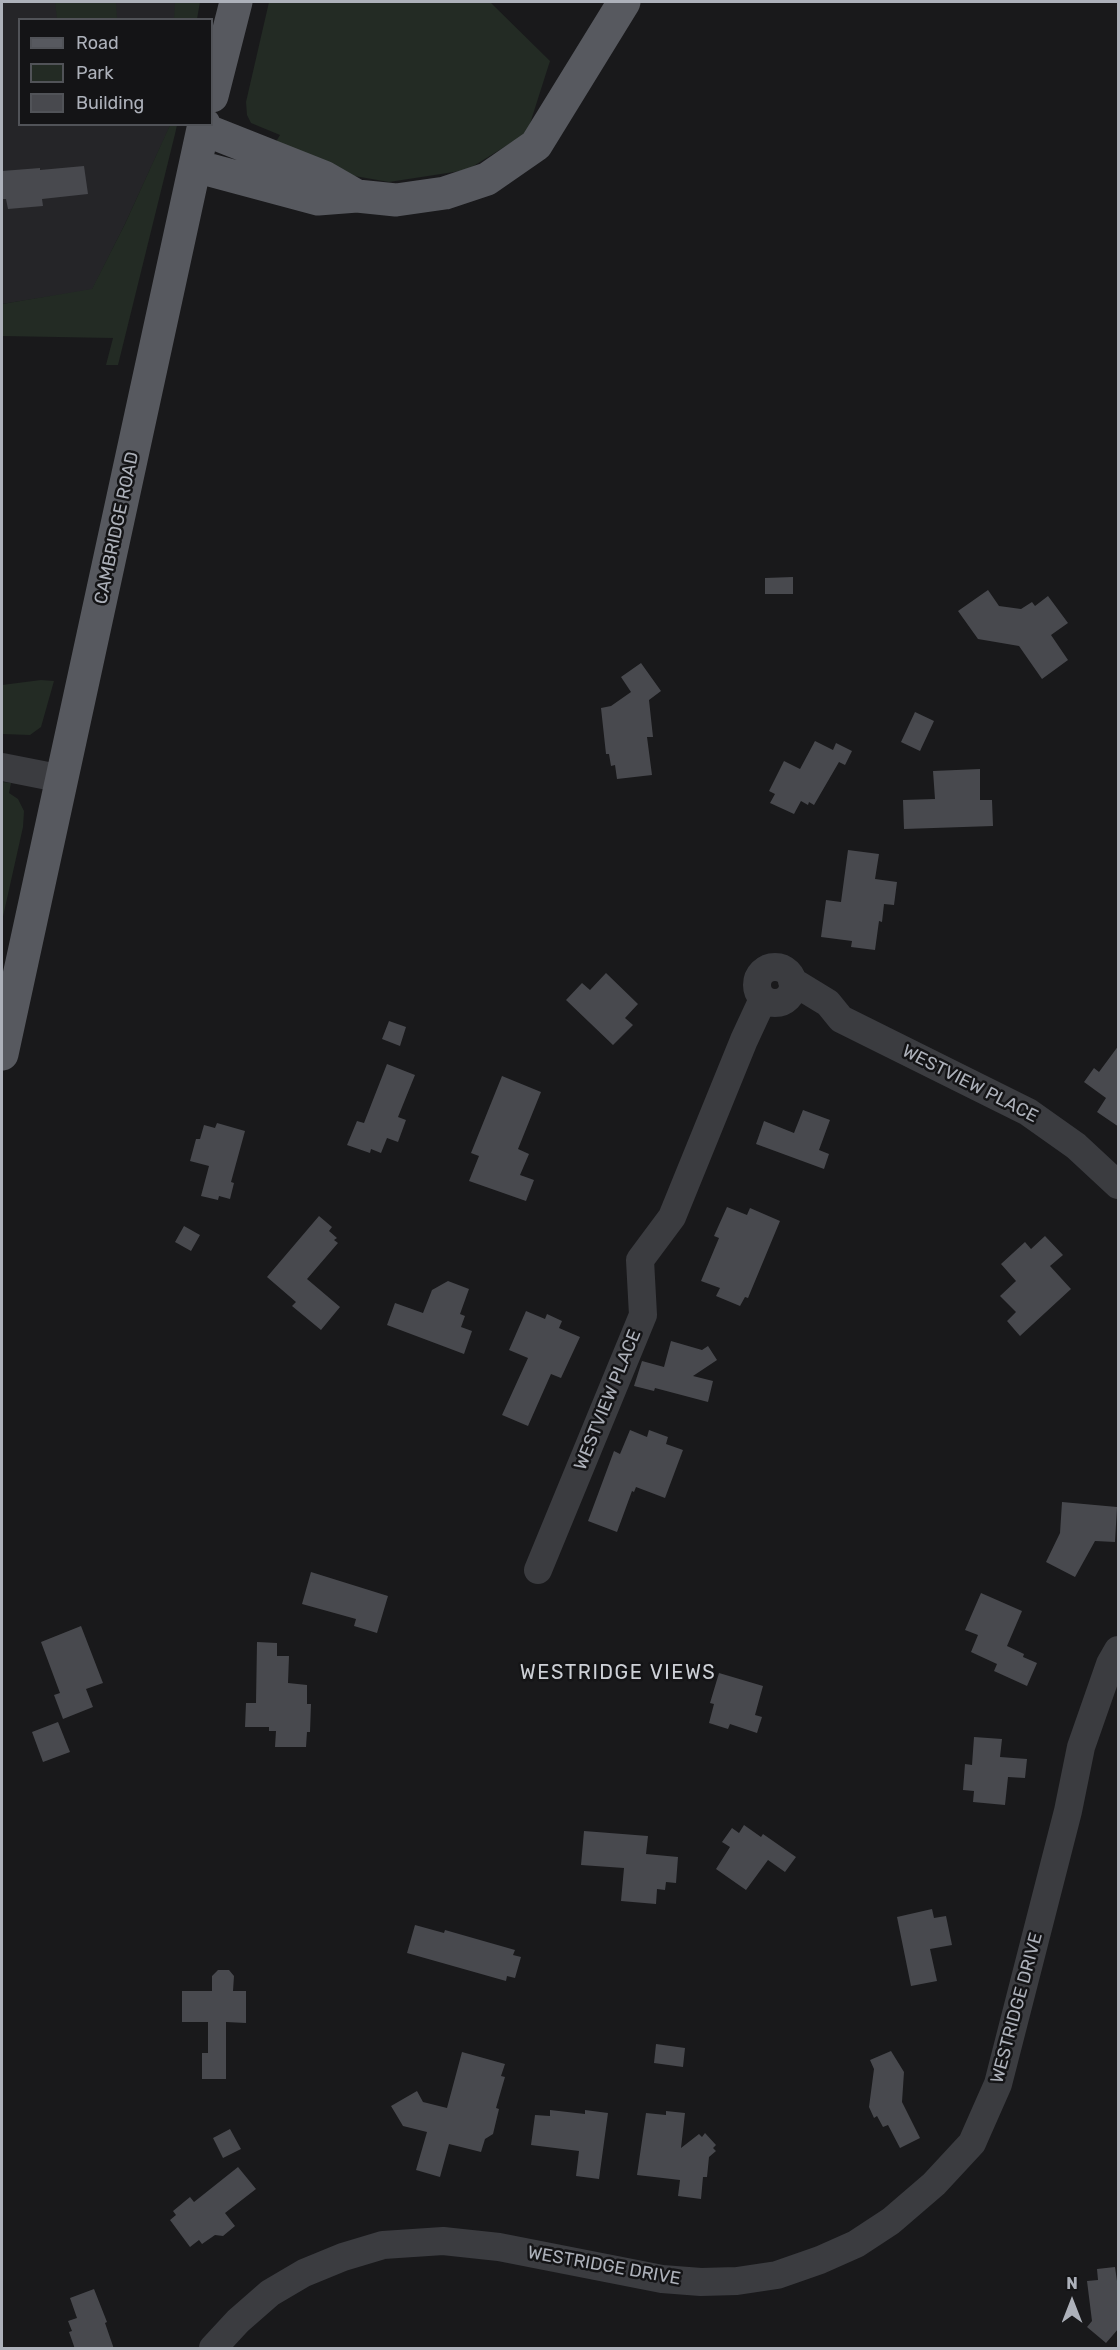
<!DOCTYPE html>
<style>
body{margin:0}
#map{position:relative;width:1120px;height:2350px;overflow:hidden;background:#19191b;font-family:Rubik,sans-serif}
canvas{display:block}
.frame{position:absolute;inset:0;border:3px solid #adb1ba;pointer-events:none}
.legend{position:absolute;left:18px;top:18px;width:195px;height:108px;box-sizing:border-box;background:#141416;border:2px solid #515358;margin:0;padding:8px 10px;list-style:none;font-size:18px;color:#adb1ba}
.legend li{display:flex;align-items:center;gap:12px;height:30px}
.legend b{width:30px;border:2px solid #515358}
.north{position:absolute;left:1042px;top:2272px;width:60px;height:60px;-webkit-text-stroke:4px #141416;paint-order:stroke;rotate:0deg;font-size:16px;font-weight:700;line-height:24px;text-align:center;color:#adb1ba}
.north::after{content:'';display:block;margin:auto;width:21px;height:27px;background:#adb1ba;clip-path:polygon(50% 0,100% 100%,50% 72%,0 100%)}
</style>
<div id="map">
<canvas width="1120" height="2350"></canvas>
<div class="frame"></div>
<ul class="legend">
<li><b style="height:8px;background:#57595f"></b>Road</li>
<li><b style="height:16px;background:#232b24"></b>Park</li>
<li><b style="height:16px;background:#48494e"></b>Building</li>
</ul>
<div class="north">N</div>
</div>
<script>
const ctx = document.querySelector('canvas').getContext('2d');
ctx.lineJoin = 'round';
function paint(path, color) { ctx.fillStyle = color; ctx.fill(path, 'evenodd'); }
const shape = rows => new Path2D(rows.map(r => 'M' + r).join(''));
function stroke(path, color, width, dash) { ctx.strokeStyle = color; ctx.lineWidth = width; ctx.lineCap = dash ? 'butt' : 'round'; ctx.setLineDash(dash || []); ctx.stroke(path); }
function label(font, color, halo, rows, align = 'center') {
  ctx.font = font + ' Rubik,sans-serif'; ctx.lineWidth = 5; ctx.setLineDash([]); ctx.textBaseline = 'middle'; ctx.strokeStyle = halo; ctx.fillStyle = color; for (const [text, x, y, turn = 0] of rows) {
    ctx.save(); ctx.translate(x, y); ctx.rotate((+turn || 0) * Math.PI / 180); ctx.textAlign = isNaN(turn) ? turn : align; if (halo) ctx.strokeText(text, 0, 0); ctx.fillText(text, 0, 0); ctx.restore();
  }
}
paint(shape([
 [2,2,176,2,175,19,20,20,20,124,170,126,125,224,92,290,2,304]
]), '#252528');
paint(shape([
 [55,2,116,2,117,19,57,19],
 [175,2,200,2,197,19,174,19],
 [269,2,490,2,550,61,527,133,467,170,389,182,343,174,274,145,280,135,251,123,247,115,246,102],
 [170,125,177,125,175,134,118,365,106,365,113,338,2,336,2,304,92,289,125,224],
 [41,680,54,681,41,727,30,735,2,734,2,685],
 [2,782,11,783,9,793,18,799,24,811,23,827,2,921]
]), '#232b24');
paint(shape([
 [84,166,88,194,42,199,43,206,8,209,6,199,2,199,2,171,40,168,40,170],
 [793,577,793,594,765,594,765,578],
 [988,590,999,606,1021,609,1032,602,1035,606,1048,596,1068,623,1051,635,1068,660,1042,679,1019,646,978,639,958,611],
 [641,663,661,691,649,700,653,737,647,737,652,775,617,779,615,765,611,766,609,754,606,754,601,708,611,706,631,692,621,677],
 [915,712,934,721,920,751,901,742],
 [815,741,833,750,836,743,852,751,845,765,839,762,814,805,809,802,808,805,801,801,794,814,770,803,775,794,769,791,784,761,800,769],
 [980,769,980,800,992,800,993,826,904,829,903,800,935,799,933,771],
 [848,850,879,854,875,879,897,882,894,905,884,904,882,922,879,921,875,950,851,947,852,941,821,937,826,900,841,902],
 [606,973,638,1004,625,1018,633,1025,613,1045,566,1000,582,983,590,990],
 [389,1021,406,1027,400,1046,382,1039],
 [1119,1045,1119,1127,1097,1112,1106,1098,1084,1082,1094,1068,1099,1072],
 [387,1064,415,1075,398,1117,406,1120,398,1142,387,1138,381,1153,371,1149,370,1153,347,1145,357,1121,364,1123],
 [502,1076,541,1092,518,1149,529,1154,520,1175,534,1180,526,1201,469,1181,479,1156,471,1153],
 [803,1110,830,1120,819,1150,829,1154,824,1169,756,1144,764,1121,794,1133],
 [217,1123,245,1131,231,1182,234,1183,230,1199,219,1196,218,1200,201,1196,209,1166,190,1161,196,1139,200,1139,204,1125,215,1128],
 [727,1207,747,1215,750,1208,780,1221,748,1298,745,1297,740,1306,716,1296,720,1288,701,1281,719,1238,714,1236],
 [319,1216,332,1227,329,1231,337,1238,334,1240,338,1243,307,1279,340,1307,321,1330,292,1306,296,1302,267,1277],
 [184,1226,200,1235,191,1251,175,1242],
 [1045,1236,1063,1255,1050,1266,1071,1289,1020,1336,1007,1321,1016,1312,1000,1296,1016,1281,1001,1264,1025,1242,1031,1249],
 [448,1281,469,1289,460,1314,465,1316,461,1327,472,1331,464,1354,387,1325,395,1303,423,1313,432,1290],
 [526,1311,545,1319,547,1314,562,1321,559,1328,580,1337,561,1378,551,1374,528,1426,502,1415,528,1358,509,1350],
 [671,1341,702,1350,708,1346,717,1360,693,1376,713,1381,708,1402,655,1388,654,1391,634,1386,642,1361,664,1367],
 [630,1430,647,1437,649,1430,668,1437,666,1444,683,1450,665,1498,636,1487,634,1492,632,1491,617,1532,588,1521,614,1451,620,1454],
 [1062,1502,1117,1507,1115,1542,1095,1541,1075,1577,1046,1562,1060,1533],
 [311,1572,388,1596,377,1633,354,1626,356,1619,302,1604],
 [981,1593,1022,1611,1007,1646,1024,1654,1023,1657,1037,1663,1027,1686,994,1671,997,1664,971,1652,978,1635,965,1630],
 [81,1626,103,1683,86,1689,93,1707,63,1719,54,1695,60,1693,41,1642],
 [257,1642,277,1643,277,1656,289,1656,288,1683,307,1685,307,1704,311,1704,310,1732,307,1732,306,1747,275,1747,276,1731,269,1731,269,1727,245,1727,246,1703,256,1703],
 [719,1673,763,1686,755,1715,762,1717,757,1733,730,1724,728,1729,709,1723,714,1704,710,1703],
 [58,1722,70,1752,43,1762,32,1732],
 [974,1737,1002,1739,1000,1757,1027,1759,1025,1778,1008,1777,1005,1805,973,1802,974,1791,963,1790,965,1764,972,1765],
 [744,1825,761,1837,763,1834,796,1857,785,1872,768,1860,746,1890,716,1869,730,1847,722,1842,732,1828,739,1833],
 [584,1831,648,1836,646,1854,678,1857,676,1883,666,1882,665,1890,657,1889,656,1904,621,1901,624,1868,581,1865],
 [932,1909,934,1918,946,1916,952,1945,930,1949,937,1981,911,1986,897,1917],
 [415,1925,444,1933,445,1930,515,1950,513,1955,521,1957,515,1978,507,1976,506,1981,407,1953],
 [218,1970,229,1970,234,1976,233,1991,246,1991,246,2023,226,2022,226,2079,202,2079,202,2053,208,2053,208,2022,182,2022,182,1991,212,1991,212,1976],
 [656,2044,685,2048,683,2067,654,2063],
 [891,2051,904,2072,902,2102,920,2138,900,2148,888,2125,883,2127,877,2116,874,2118,869,2107,874,2069,870,2060],
 [462,2052,505,2064,501,2076,505,2077,496,2108,499,2109,493,2134,485,2139,481,2152,449,2144,440,2177,416,2170,427,2132,403,2126,391,2106,417,2091,423,2102,447,2108],
 [550,2110,585,2114,585,2110,608,2113,599,2179,576,2176,579,2151,531,2145,535,2115,550,2116],
 [666,2111,685,2113,681,2148,699,2134,702,2137,705,2133,716,2145,713,2148,716,2151,709,2157,707,2177,703,2177,701,2199,678,2196,680,2180,637,2175,646,2113,666,2115],
 [230,2129,241,2149,223,2158,213,2138],
 [238,2167,256,2189,225,2213,235,2226,223,2236,215,2235,202,2244,199,2240,190,2247,170,2220,176,2215,173,2211,190,2197,194,2202],
 [1115,2267,1119,2295,1119,2328,1106,2343,1087,2327,1092,2321,1087,2281,1098,2280,1097,2269],
 [94,2289,107,2322,105,2323,114,2349,75,2349,69,2332,72,2331,68,2321,77,2318,70,2298]
]), '#48494e');
stroke(shape([
 [2,767,63,779],
 '757 985a18 18 0 1 1 36 0a18 18 0 1 1-36 0Z',
 [792,981,828,1003,841,1019,1028,1112,1076,1146,1118,1185],
 [538,1570,643,1315,640,1260,672,1217,744,1040,763,999],
 [213,2348,238,2321,270,2293,304,2273,343,2257,383,2245,443,2241,499,2247,662,2279,701,2282,737,2281,777,2275,820,2260,856,2244,891,2221,934,2184,972,2143,998,2084,1068,1811,1081,1747,1110,1664,1118,1650]
]), '#3b3c40', 28);
stroke(shape([
 [212,96,236,2],
 [203,129,324,177,357,196],
 [195,166,318,199,357,196,396,200,445,193,487,179,536,145,624,2],
 [2,1054,204,124]
]), '#57595f', 33);
label('18px', '#adb1ba', '#141416', [
 ["CAMBRIDGE ROAD",117,528,-78],
 ["WESTVIEW PLACE",970,1084,27],
 ["WESTVIEW PLACE",608,1400,-68],
 ["WESTRIDGE DRIVE",1017,2008,-75],
 ["WESTRIDGE DRIVE",604,2266,10]
]);
ctx.letterSpacing = '1.5px';
label('20px', '#cdd0d6', '#141416', [
 ["WESTRIDGE VIEWS",618,1673]
]);
ctx.letterSpacing = '0px';
</script>
